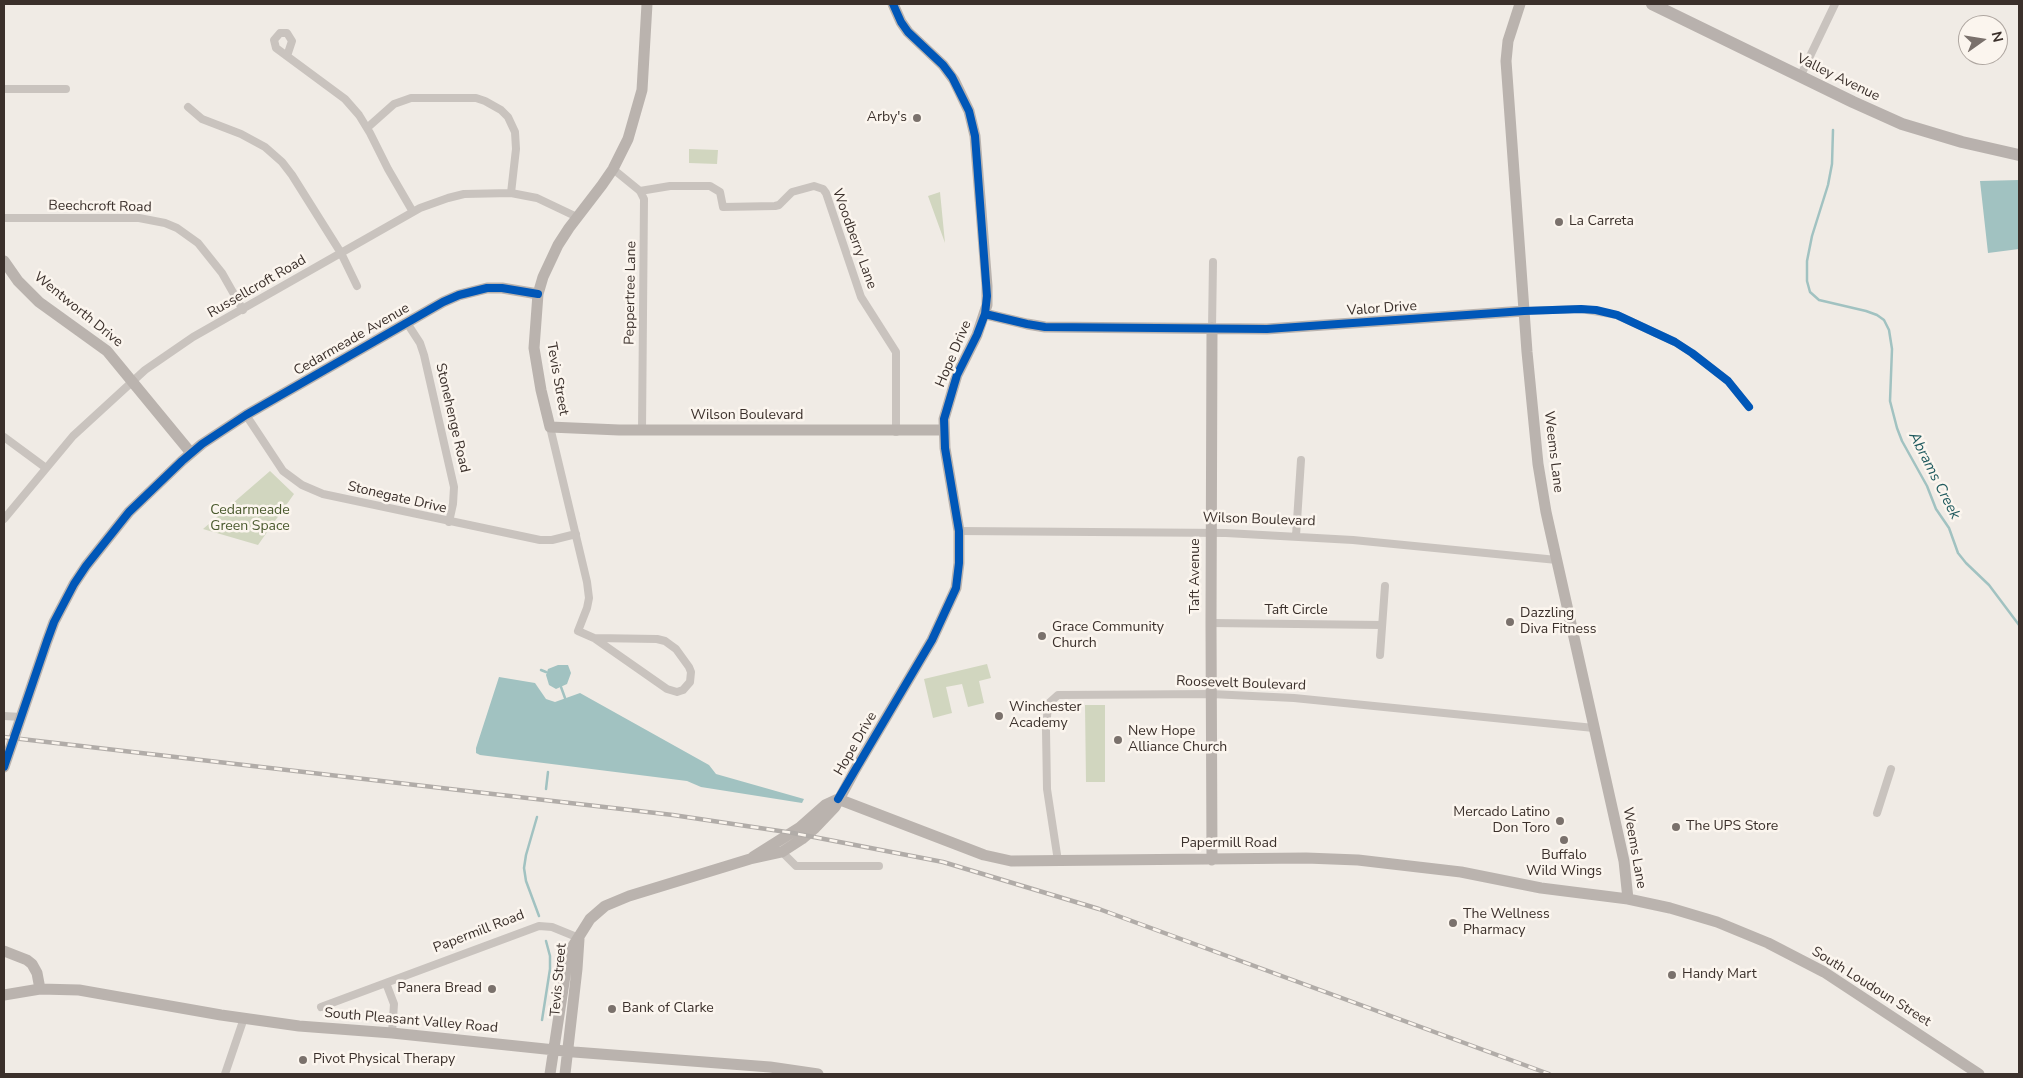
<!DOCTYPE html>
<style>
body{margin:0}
#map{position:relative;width:2023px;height:1078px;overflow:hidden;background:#f0ebe5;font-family:"Nunito Sans",sans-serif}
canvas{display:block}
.frame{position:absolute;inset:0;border:5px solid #3b302b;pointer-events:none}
.north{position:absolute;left:1958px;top:15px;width:50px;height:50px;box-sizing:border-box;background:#fbf5ee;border:1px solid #aea6a0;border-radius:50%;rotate:77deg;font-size:14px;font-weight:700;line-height:20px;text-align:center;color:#3b302b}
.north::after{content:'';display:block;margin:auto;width:18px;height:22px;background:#7a716c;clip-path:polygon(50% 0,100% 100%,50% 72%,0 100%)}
</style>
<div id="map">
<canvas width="2023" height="1078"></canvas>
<div class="frame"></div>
<div class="north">N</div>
</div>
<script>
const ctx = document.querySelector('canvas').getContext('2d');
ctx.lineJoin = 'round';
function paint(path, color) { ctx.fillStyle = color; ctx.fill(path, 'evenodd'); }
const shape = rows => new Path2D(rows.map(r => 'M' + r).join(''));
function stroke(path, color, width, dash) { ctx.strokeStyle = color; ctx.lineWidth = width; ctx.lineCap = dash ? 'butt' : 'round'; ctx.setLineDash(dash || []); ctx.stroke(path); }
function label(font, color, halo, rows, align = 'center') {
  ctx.font = font + ' "Nunito Sans",sans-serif'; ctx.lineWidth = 5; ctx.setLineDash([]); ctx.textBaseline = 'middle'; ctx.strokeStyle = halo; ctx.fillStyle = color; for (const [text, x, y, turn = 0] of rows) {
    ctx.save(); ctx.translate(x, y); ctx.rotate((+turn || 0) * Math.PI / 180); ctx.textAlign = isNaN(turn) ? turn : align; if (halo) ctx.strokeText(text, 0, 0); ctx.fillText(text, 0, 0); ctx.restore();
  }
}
paint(shape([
 [689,149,718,150,717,164,689,163],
 [940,192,945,243,928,196],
 [270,471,294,494,258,545,203,529],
 [987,664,991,678,979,681,984,703,968,707,962,684,946,687,952,713,933,718,924,679],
 [1085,705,1105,705,1105,782,1086,782]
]), '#d1d6bf');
paint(shape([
 [2019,180,2019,249,1988,253,1980,181],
 [558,665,568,665,571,673,567,684,556,689,549,685,546,675,548,669],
 [499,677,535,683,546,699,555,702,580,693,709,765,716,774,804,799,802,803,701,787,687,781,480,755,476,753,476,748]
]), '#a1c2c1');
stroke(shape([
 [1833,130,1832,164,1828,185,1812,236,1807,261,1807,281,1810,292,1819,300,1866,311,1877,315,1884,320,1889,330,1892,349,1890,401,1897,428,1902,441,1927,486,1936,509,1949,528,1958,553,1966,563,1989,585,2019,625],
 [541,670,546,672],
 [561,687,565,698],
 [546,789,548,772],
 [537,817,526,855,524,868,526,881,539,916],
 [542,1020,550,969,550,956,546,941]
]), '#a1c2c1', 2.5);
stroke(shape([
 [287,56,292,41,287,33,280,33,274,40,276,48,345,99,359,115,370,133,388,169,413,212],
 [1800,77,1835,4],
 [4,89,66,89],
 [188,107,202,119,241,134,265,147,282,162,292,175,341,253,357,286],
 [367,128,394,104,411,98,476,98,485,101,501,110,508,117,515,132,516,149,511,193],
 [613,169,640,191,644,199,642,430],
 [640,191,670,186,710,186,720,192,723,207,775,206,779,205,792,192,814,186,823,189,826,193,861,297,896,352,896,432],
 [4,218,139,218,165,223,177,228,198,243,222,273,243,310],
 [1524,311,1581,309,1617,315,1675,342,1692,353,1728,381,1749,407],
 [407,323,420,343,424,355,454,487,453,504,449,522],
 [1212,328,1213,262],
 [246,415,283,471,302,485,323,494,540,540,552,540,576,534],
 [550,427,587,582,589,598,587,608,578,631,594,638],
 [4,437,46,468],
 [4,519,73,436,145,370,193,337,420,208,448,198,464,194,511,193,537,198,577,217],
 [959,531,1226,533,1353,540,1557,560],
 [1296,536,1301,460],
 [1211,623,1382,625],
 [594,638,657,639,665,641,676,649,689,667,691,672,690,682,683,690,677,692,667,689,594,638],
 [1380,655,1385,586],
 [4,716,21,717],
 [1877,813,1891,769],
 [782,852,796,866,879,866],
 [1058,861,1047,789,1046,730,1048,704,1058,695,1211,694,1294,698,1594,728],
 [386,983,394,1004,392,1033],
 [321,1007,539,926,552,927,579,938],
 [225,1074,244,1018]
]), '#c9c3be', 8);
stroke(shape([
 [647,4,642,90,628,139,613,169,602,185,569,228,558,245,543,277,538,294,534,348,541,390,550,427,619,430,943,430],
 [1520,4,1508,41,1506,61,1527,352,1538,464,1546,512,1624,861,1628,899],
 [4,261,18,281,39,302,107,351,191,453],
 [985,314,1027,324,1045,327,1267,329,1524,311],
 [4,767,47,641,54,622,74,584,86,566,129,512,182,461,202,444,246,415,443,302,459,295,487,288,502,288,538,294],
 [753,857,799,828,825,805,838,799,984,855,1011,861,1306,858,1358,860,1461,872,1541,888,1628,899,1670,908,1717,922,1768,943,1824,972,1979,1074],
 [1212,860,1211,623,1212,328],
 [4,951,27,960,32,964,37,973,40,989],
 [4,995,40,989,79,990,221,1015,299,1026,392,1033,574,1052,770,1067,818,1074],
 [550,1074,567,963,573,946,590,919,605,906,629,896,750,859,782,852,802,839,815,828,835,807,855,770,932,640,956,588,959,563,959,531,945,448,944,419,957,375,977,335,987,305,987,286,975,136,969,111,954,80,943,65,908,32,901,22,893,4],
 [565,1074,577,969,579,939]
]), '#bab3ae', 11);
stroke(shape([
 [1652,4,1853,102,1902,124,1962,142,2019,155]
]), '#b8b1ad', 12);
const rail = shape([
 [4,737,673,815,793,833,943,862,1099,909,1549,1074]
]);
stroke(rail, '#b1aca8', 4.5);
stroke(rail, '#fbf5ee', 2.5, [8]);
stroke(shape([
 [985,314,1027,324,1045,327,1267,329,1524,311,1581,309,1596,310,1617,315,1675,342,1692,353,1728,381,1749,407],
 [4,767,47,641,54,622,74,584,86,566,129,512,182,461,202,444,246,415,443,302,459,295,487,288,502,288,538,294],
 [838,799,932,640,956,588,959,563,959,531,945,448,944,419,957,375,977,335,985,314,987,296,975,136,969,111,952,77,943,65,908,32,901,22,893,4]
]), '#0057b8', 8);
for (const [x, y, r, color] of [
 [917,118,5,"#7a716c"],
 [1559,222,5,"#7a716c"],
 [1510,622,5,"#7a716c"],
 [1042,636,5,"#7a716c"],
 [999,716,5,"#7a716c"],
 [1118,740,5,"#7a716c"],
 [1560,821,5,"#7a716c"],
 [1676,827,5,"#7a716c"],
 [1564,840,5,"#7a716c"],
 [1453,923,5,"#7a716c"],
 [1672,975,5,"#7a716c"],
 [492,989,5,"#7a716c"],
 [612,1009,5,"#7a716c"],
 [303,1060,5,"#7a716c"]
]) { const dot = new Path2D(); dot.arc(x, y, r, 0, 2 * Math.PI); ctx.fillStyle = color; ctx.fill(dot); stroke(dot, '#fbf5ee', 2); }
label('14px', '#3b302b', '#fbf5ee', [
 ["Valley Avenue",1838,78,26],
 ["Beechcroft Road",100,207,1],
 ["Woodberry Lane",854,239,70],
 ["Russellcroft Road",257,287,-30],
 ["Peppertree Lane",631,293,-89],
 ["Valor Drive",1382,309,-4],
 ["Wentworth Drive",78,310,39],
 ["Cedarmeade Avenue",352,340,-30],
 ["Hope Drive",954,354,-67],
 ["Tevis Street",557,379,80],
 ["Wilson Boulevard",747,416],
 ["Stonehenge Road",452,418,77],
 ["Weems Lane",1553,452,83],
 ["Stonegate Drive",397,498,13],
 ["Wilson Boulevard",1259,520,2],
 ["Taft Avenue",1196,576,-90],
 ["Taft Circle",1296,611],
 ["Roosevelt Boulevard",1241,684,2],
 ["Hope Drive",856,744,-60],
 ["Papermill Road",1229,844],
 ["Weems Lane",1634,848,80],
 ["Papermill Road",479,932,-21],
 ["Tevis Street",559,980,-85],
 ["South Loudoun Street",1871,987,32],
 ["South Pleasant Valley Road",411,1021,5]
]);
label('14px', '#3b302b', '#fbf5ee', [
 ["Arby's",907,118,"right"],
 ["La Carreta",1569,222],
 ["Dazzling",1520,614],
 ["Diva Fitness",1520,630],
 ["Grace Community",1052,628],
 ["Church",1052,644],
 ["Winchester",1009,708],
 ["Academy",1009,724],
 ["New Hope",1128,732],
 ["Alliance Church",1128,748],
 ["Mercado Latino",1550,813,"right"],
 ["Don Toro",1550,829,"right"],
 ["The UPS Store",1686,827],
 ["Buffalo",1564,856,"center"],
 ["Wild Wings",1564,872,"center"],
 ["The Wellness",1463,915],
 ["Pharmacy",1463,931],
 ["Handy Mart",1682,975],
 ["Panera Bread",482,989,"right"],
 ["Bank of Clarke",622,1009],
 ["Pivot Physical Therapy",313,1060]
], 'left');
label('14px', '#4a5a2e', '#fbf5ee', [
 ["Cedarmeade",250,511],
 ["Green Space",250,527]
]);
label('italic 15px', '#1f5a5e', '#fbf5ee', [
 ["Abrams Creek",1934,476,63]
]);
</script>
